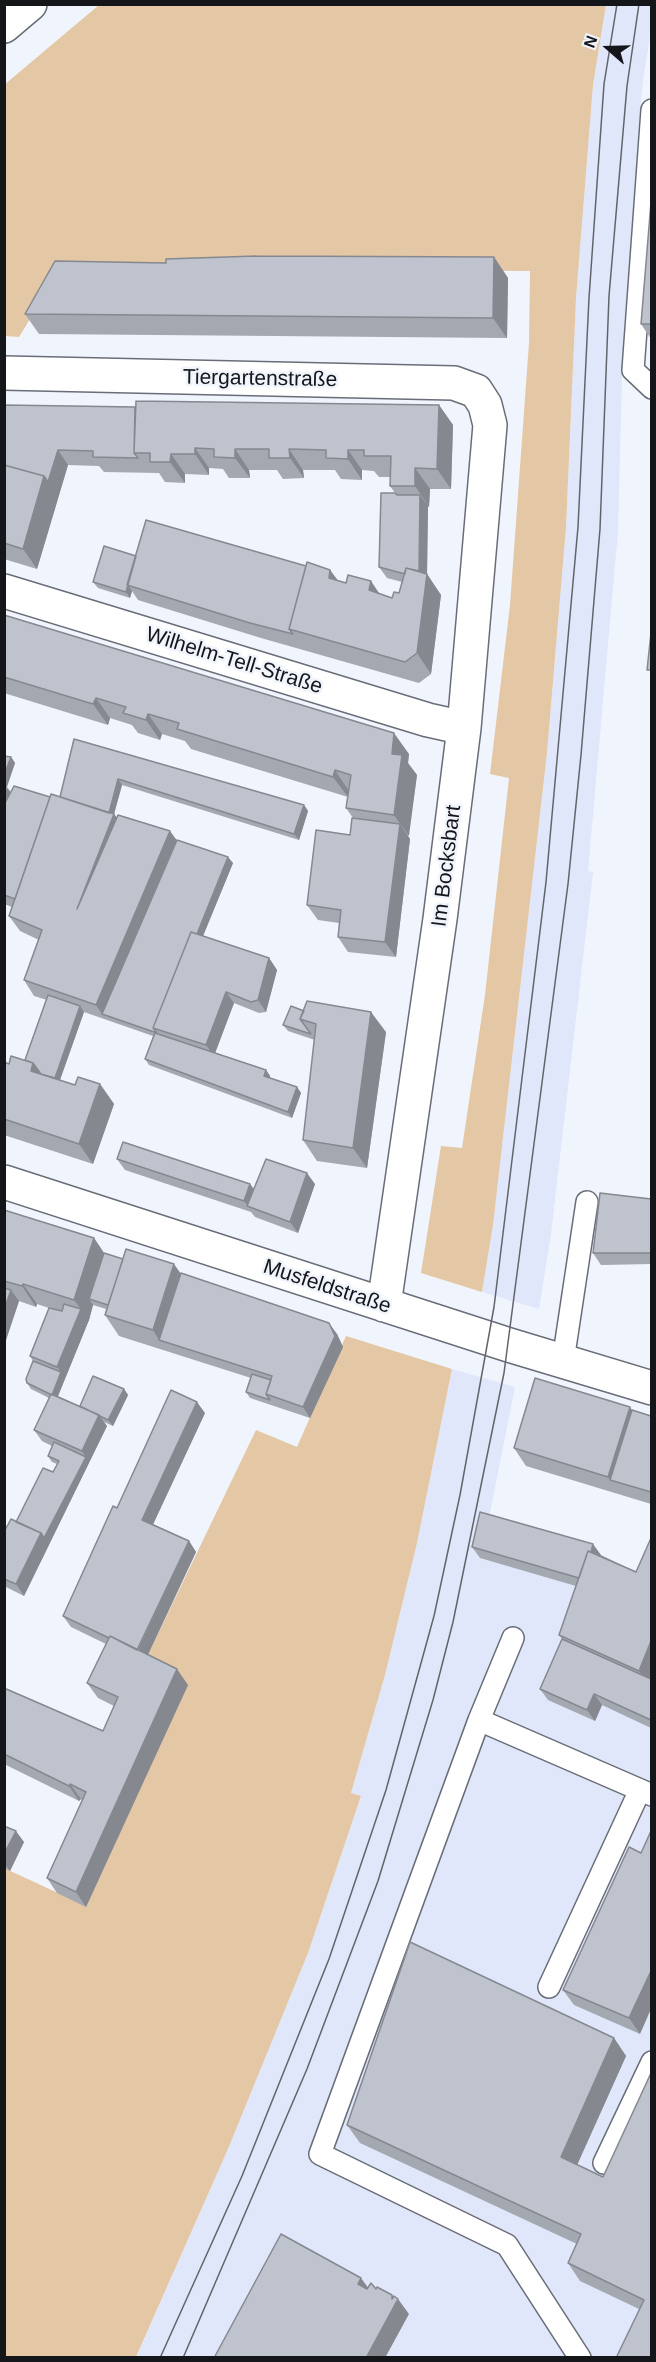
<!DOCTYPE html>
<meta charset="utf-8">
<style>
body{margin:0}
#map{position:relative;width:656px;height:2362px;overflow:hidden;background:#f0f4fd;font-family:Arial,sans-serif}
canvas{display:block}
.frame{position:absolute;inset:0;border:6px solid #15161a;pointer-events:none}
.north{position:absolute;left:578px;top:18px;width:60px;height:60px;-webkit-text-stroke:4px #f0f4fd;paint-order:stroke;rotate:290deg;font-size:16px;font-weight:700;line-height:24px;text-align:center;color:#15161a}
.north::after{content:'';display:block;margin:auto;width:21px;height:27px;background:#15161a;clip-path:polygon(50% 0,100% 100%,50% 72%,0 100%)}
</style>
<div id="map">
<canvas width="656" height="2362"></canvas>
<div class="frame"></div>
<div class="north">N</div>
</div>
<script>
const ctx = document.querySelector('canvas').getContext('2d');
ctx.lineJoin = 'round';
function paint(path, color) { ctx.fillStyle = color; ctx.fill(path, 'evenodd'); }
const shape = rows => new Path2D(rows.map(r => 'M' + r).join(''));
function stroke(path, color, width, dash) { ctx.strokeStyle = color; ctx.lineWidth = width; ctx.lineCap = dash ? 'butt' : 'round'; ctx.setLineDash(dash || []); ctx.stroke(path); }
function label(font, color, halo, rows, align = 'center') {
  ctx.font = font + ' Arial,sans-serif'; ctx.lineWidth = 5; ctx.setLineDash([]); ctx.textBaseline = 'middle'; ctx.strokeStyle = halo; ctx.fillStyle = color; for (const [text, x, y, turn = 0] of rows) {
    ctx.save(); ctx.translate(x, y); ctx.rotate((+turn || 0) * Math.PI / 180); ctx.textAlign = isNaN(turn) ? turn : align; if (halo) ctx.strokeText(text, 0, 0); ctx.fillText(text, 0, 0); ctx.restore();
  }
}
paint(shape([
 [606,5,651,5,651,29,642,88,623,341,618,531,588,871,593,872,551,1234,539,1309,482,1292,493,1225,547,753,566,527,576,298,593,85],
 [452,1369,515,1387,488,1523,601,1555,598,1566,651,1687,651,2357,136,2358,228,2149,308,1953,361,1797,351,1793,385,1675,417,1543]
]), '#e0e7fa');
paint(shape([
 [99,5,606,5,593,85,576,298,566,527,547,753,493,1225,482,1292,421,1273,441,1146,462,1148,485,995,509,778,490,774,510,605,529,343,530,271,61,268,19,337,5,336,4,85],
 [346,1336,452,1369,417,1543,385,1675,351,1793,361,1796,308,1953,228,2149,136,2357,5,2357,4,1868,86,1906,187,1685,144,1663,256,1430,297,1447]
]), '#e4c7a5');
const lane = shape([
 [652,110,633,370,652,388],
 [563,1361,587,1202],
 [479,1720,513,1638],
 [549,1987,640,1790],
 [604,2163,652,2062],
 [580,2358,507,2245,320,2154,479,1720,652,1795]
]);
const street = shape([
 [4,373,454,383,476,391,485,405,490,425,464,728,440,919,384,1305],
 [4,591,428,720,464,728],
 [4,1182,509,1345,652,1388]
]);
const primary = shape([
 [4,26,30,4]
]);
stroke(lane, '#696d78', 24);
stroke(street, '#696d78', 36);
stroke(primary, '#696d78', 36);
stroke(lane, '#fff', 21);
stroke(street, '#fff', 33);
stroke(primary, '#fff', 33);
stroke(shape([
 [160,2358,242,2176,329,1959,386,1790,434,1616,460,1495,494,1307,546,882,578,527,589,298,604,84,617,4],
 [183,2358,307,2069,378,1881,433,1700,453,1622,504,1373,568,884,581,755,600,529,609,296,627,86,639,4]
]), '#62646a', 1.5);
paint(shape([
 [651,202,651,339,641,324],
 [494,257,508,278,507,338,39,334,25,314,166,263],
 [4,405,135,407,439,405,453,425,451,489,430,489,429,507,428,507,427,574,441,595,431,674,419,683,261,638,138,600,132,591,130,598,98,588,93,582,136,556,306,566,330,570,338,581,392,598,399,593,402,582,387,578,379,567,395,493,390,486,390,477,379,477,374,471,362,470,362,480,341,479,335,470,303,470,304,478,283,479,277,470,249,470,250,478,229,478,223,469,209,468,209,475,185,474,185,483,165,482,159,473,104,472,99,466,68,465,37,569,4,559],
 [4,615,409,754,408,763,417,775,408,836,410,839,396,957,348,952,338,937,339,923,318,920,307,905,350,835,353,818,346,808,348,797,191,749,185,741,162,734,160,740,138,733,132,725,110,718,108,725,4,693],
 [74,739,304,805,308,811,299,840,122,785,114,814,117,818,177,840,233,863,203,936,269,958,277,970,266,1012,259,1013,234,1003,215,1053,266,1070,270,1076,270,1078,297,1087,301,1093,292,1118,149,1065,145,1059,153,1036,84,1012,60,1080,75,1085,100,1084,114,1104,93,1164,4,1135,4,1062,9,1064,25,1060,47,1000,34,996,24,980,39,940,20,931,9,916,12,907,4,904,4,756,11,757,15,763,7,787,11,792,50,797,60,797],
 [304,1011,386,1032,367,1168,317,1161,303,1140,315,1040,288,1031,283,1025],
 [117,1159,250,1184,254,1189,315,1184,298,1233,255,1217,251,1212,125,1170],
 [651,1199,651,1264,601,1265,593,1253],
 [4,1210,94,1238,104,1253,123,1259,181,1273,337,1334,343,1347,310,1418,250,1398,246,1392,251,1378,119,1336,105,1315,106,1309,93,1305,89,1320,58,1396,80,1406,124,1389,128,1395,113,1426,104,1422,107,1426,24,1596,4,1586,4,1532,16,1522,53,1472,57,1464,52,1462,48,1456,52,1446,42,1441,34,1430,49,1398,31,1389,27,1383,33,1361,30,1356,49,1308,37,1304,36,1307,19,1301,4,1346],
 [632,1410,651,1416,651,1504,526,1466,514,1448],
 [205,1413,153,1524,189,1541,196,1552,148,1655,188,1685,86,1907,57,1893,47,1878,82,1800,81,1799,79,1801,4,1764,4,1688,103,1731,114,1706,98,1698,87,1683,106,1644,71,1627,63,1616,117,1508],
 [651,1538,651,1728,602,1705,595,1721,548,1700,540,1689,562,1639,559,1635,576,1586,480,1558,472,1547,601,1555,636,1572],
 [4,1826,24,1842,10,1871,4,1868],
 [629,1847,640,2034,574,2005,563,1990],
 [614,2038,626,2056,577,2165,603,2177,651,2073,651,2358,639,2309,580,2281,568,2263,577,2244,360,2143,347,2125]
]), '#a4a8b1');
paint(shape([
 [494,257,508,278,507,338,493,318],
 [439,405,453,425,451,489,437,469],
 [195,448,209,468,209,475,195,454],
 [235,449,249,470,250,478,235,458],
 [289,449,303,470,304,478,290,458],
 [58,450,68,465,37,569,23,549,44,476],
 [348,450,362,470,362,480,348,459],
 [171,454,185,474,185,483,170,462],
 [415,468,430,489,429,507,415,486],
 [420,495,428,506,427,574,441,595,431,674,417,653],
 [330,570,345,590,329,578],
 [371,581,385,602,369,590],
 [128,585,132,591,130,598,126,592],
 [96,698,110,718,108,725,93,704],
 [148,714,162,734,160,740,146,720],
 [394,733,409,754,408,763,417,775,409,836,394,815,392,754],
 [11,757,15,763,5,792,4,775],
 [335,770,349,791,348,797,333,777],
 [118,779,122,785,114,814,125,829,77,909,109,813],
 [7,788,18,803,4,830,4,794],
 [304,805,308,811,299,840,294,834],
 [400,824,410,839,396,957,385,942],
 [170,831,181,846,102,1014,96,1005],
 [228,857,233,863,164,1031,158,1030],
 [269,958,277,970,266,1012,258,1000],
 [226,992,234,1003,214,1056,206,1045],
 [80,1006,84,1012,55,1094,51,1088],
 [371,1012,386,1032,367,1168,353,1148],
 [33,1063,48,1084,31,1071],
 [266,1070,270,1076,268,1082,264,1076],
 [100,1084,114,1104,93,1164,79,1144],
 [297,1087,301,1093,292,1118,288,1112],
 [307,1173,315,1184,298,1233,290,1222],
 [250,1184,258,1195,248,1206,244,1201],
 [94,1238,108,1259,89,1299,93,1305,89,1320,56,1401,52,1395,61,1372,57,1367,81,1309,74,1300],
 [174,1264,188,1284,159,1340,153,1330],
 [23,1284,37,1304,36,1307,22,1286],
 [11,1290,19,1301,4,1346,4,1310],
 [329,1323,337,1334,343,1347,310,1418,303,1407],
 [124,1389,128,1395,113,1426,108,1420],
 [197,1402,205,1413,150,1531,142,1520],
 [630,1407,642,1425,610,1480,608,1477],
 [99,1415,107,1426,24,1596,16,1584,41,1533,86,1457,82,1451],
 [189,1541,196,1552,144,1663,137,1652],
 [593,1544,601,1555,590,1590,582,1579],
 [651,1641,651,1680,649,1686,639,1671],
 [177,1669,188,1685,86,1907,76,1892],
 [594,1694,602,1705,595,1721,587,1710],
 [70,1784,81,1799,79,1801,69,1786],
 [16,1831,24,1842,10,1871,4,1863,4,1854],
 [651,1971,651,2009,640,2034,629,2018],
 [614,2038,626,2056,573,2174,561,2157],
 [361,2278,372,2293,358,2284],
 [392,2295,397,2302,398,2299,409,2314,385,2358,366,2358,392,2299]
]), '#868890');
const building = shape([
 [651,202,651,324,641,324,651,202],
 [256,256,494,257,493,318,25,314,55,261,166,263,166,259,256,256],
 [136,401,439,405,437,469,415,468,415,486,390,486,391,456,364,456,364,450,348,450,348,459,326,458,326,450,289,449,290,458,269,458,269,449,235,449,235,458,214,457,214,449,195,448,195,454,171,454,170,462,150,462,150,453,134,453,136,401],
 [4,405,135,407,134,453,138,458,93,457,93,451,58,450,48,482,44,476,4,465,4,405],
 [4,465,44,476,23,549,4,543,4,465],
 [381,493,395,493,397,495,420,495,419,571,406,568,405,574,379,567,381,493],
 [146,520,306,566,289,629,293,634,250,623,127,585,146,520],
 [104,546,136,556,126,592,93,582,104,546],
 [307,562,330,570,329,578,346,583,348,575,371,581,369,590,392,598,394,592,399,593,406,568,427,574,417,653,405,662,289,629,307,562],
 [4,615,394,733,392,754,402,755,394,815,346,808,351,775,335,770,333,777,177,729,179,723,148,714,146,720,123,713,126,707,96,698,93,704,4,677,4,615],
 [651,633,651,670,647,670,651,633],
 [74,739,304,805,294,834,118,779,109,813,60,797,74,739],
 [4,756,11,757,4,775,4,756],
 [14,786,50,797,15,899,4,895,4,805,14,786],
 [51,794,114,814,77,909,118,815,170,831,96,1005,24,980,42,930,9,916,51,794],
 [352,818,400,824,385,942,338,937,341,910,307,905,316,830,350,835,352,818],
 [177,840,228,857,197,934,191,932,153,1028,157,1033,102,1014,177,840],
 [191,932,269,958,258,1000,251,1002,226,992,206,1045,153,1028,191,932],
 [48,995,80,1006,55,1078,41,1074,33,1063,25,1060,48,995],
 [307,1001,371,1012,353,1148,303,1140,316,1024,300,1019,307,1001],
 [291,1006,304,1011,300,1019,311,1034,283,1025,291,1006],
 [155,1033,266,1070,264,1076,297,1087,288,1112,145,1059,155,1033],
 [11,1056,33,1063,31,1071,75,1085,78,1077,100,1084,79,1144,4,1119,4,1062,9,1064,11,1056],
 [123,1142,250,1184,244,1201,117,1159,123,1142],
 [266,1159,307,1173,290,1222,247,1206,266,1159],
 [600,1193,651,1199,651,1253,593,1253,600,1193],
 [4,1210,94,1238,74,1300,23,1284,22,1286,4,1281,4,1210],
 [126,1249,174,1264,153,1330,105,1315,126,1249],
 [104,1253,123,1259,108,1305,89,1299,104,1253],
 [181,1273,329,1323,335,1336,303,1407,266,1394,272,1376,159,1340,181,1273],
 [4,1288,11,1290,4,1310,4,1288],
 [64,1304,81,1309,57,1367,30,1356,49,1308,62,1311,64,1304],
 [33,1361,61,1372,52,1395,27,1383,26,1379,33,1361],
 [252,1374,271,1380,266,1394,270,1400,246,1392,252,1374],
 [93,1376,124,1389,108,1420,80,1406,93,1376],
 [535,1378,630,1407,608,1477,514,1448,535,1378],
 [171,1390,197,1402,142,1520,189,1541,137,1650,110,1636,109,1638,63,1616,113,1506,117,1508,171,1390],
 [51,1394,99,1415,82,1451,34,1430,51,1394],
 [632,1410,651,1416,651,1492,610,1480,632,1410],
 [54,1442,86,1457,44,1538,41,1533,16,1522,43,1468,53,1472,59,1461,48,1456,54,1442],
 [480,1512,593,1544,591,1552,588,1551,579,1578,472,1547,480,1512],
 [11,1519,41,1533,16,1584,4,1579,4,1532,11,1519],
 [651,1538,651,1641,639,1671,559,1635,588,1551,636,1572,651,1538],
 [110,1636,177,1669,76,1892,47,1878,86,1792,70,1784,69,1786,4,1754,4,1688,103,1731,118,1697,87,1683,110,1636],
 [562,1639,651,1679,651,1720,594,1694,587,1710,540,1689,562,1639],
 [4,1826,16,1831,4,1854,4,1826],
 [651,1831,651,1971,629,2018,563,1990,629,1847,641,1853,651,1831],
 [410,1942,614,2038,561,2157,603,2177,651,2073,651,2358,616,2358,644,2300,568,2263,581,2234,347,2125,410,1942],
 [281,2234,361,2278,358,2284,367,2289,371,2283,376,2289,377,2287,392,2295,392,2299,394,2296,398,2299,366,2358,214,2358,281,2234]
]);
paint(building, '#bfc3ce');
stroke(building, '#868890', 1.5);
label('21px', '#15161a', '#f0f4fd', [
 ["Tiergartenstraße",260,379,1],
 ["Wilhelm-Tell-Straße",234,661,17],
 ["Im Bocksbart",447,866,-83],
 ["Musfeldstraße",327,1287,18]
]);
</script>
